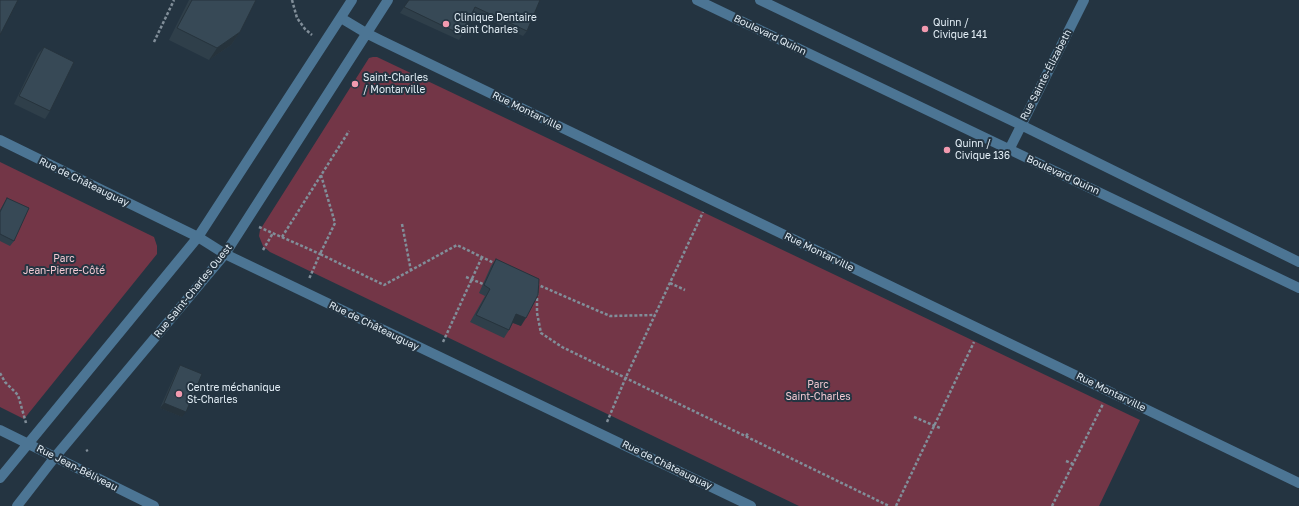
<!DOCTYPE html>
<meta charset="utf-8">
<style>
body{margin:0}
canvas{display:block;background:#243441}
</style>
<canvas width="1299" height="506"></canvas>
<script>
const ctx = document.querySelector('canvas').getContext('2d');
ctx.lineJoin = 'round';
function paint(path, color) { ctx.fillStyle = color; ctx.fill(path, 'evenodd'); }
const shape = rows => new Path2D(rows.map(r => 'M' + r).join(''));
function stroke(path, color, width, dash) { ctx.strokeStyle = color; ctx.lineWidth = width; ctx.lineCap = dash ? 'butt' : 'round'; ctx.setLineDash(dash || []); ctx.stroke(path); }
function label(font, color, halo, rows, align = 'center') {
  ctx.font = font + ' "Golos Text",sans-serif'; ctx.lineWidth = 4; ctx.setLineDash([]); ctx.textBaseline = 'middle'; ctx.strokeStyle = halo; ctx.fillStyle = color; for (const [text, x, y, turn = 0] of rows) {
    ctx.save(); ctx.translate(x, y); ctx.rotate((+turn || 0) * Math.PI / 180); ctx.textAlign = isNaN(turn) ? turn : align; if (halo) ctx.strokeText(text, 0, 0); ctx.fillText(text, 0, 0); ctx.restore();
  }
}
paint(shape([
 [373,57,377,57,1140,420,1099,506,799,506,270,252,263,246,259,236,260,230,369,58],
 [0,162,154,237,157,246,157,254,24,419,0,407]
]), '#733647');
stroke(shape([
 [292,0,297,18,305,29,312,35],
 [154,42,174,0],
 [321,175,335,223,320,254,384,285,457,245,496,264],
 [402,224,411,271],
 [259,227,320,254,309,279],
 [282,237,349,131],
 [263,250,273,233],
 [466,277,483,284],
 [670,283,685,290],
 [536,284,610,316,655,315],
 [537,293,537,313,541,333,562,347,889,506],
 [443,342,482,257],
 [0,373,5,382,18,395,26,423],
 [914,417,940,428],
 [607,422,626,377,703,212],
 [746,436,749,432],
 [86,451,88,450],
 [1066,461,1073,464],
 [896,506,974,342],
 [1052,506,1103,404]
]), '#818e99', 2.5, [3, 2]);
stroke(shape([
 [697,0,1299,288],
 [760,0,1021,125,1299,262],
 [341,18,366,33,380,40,1299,483],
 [0,140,198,237,225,254,751,506],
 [1009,150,1084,0],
 [0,430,154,506],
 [0,478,198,237,352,0],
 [17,506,55,457,225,254,388,0]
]), '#4c7594', 10);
paint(shape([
 [189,0,256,0,240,32,231,45,209,60,169,40],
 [409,0,540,0,527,31,523,36,473,12,462,35,459,40,400,13],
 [44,47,50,111,45,119,14,104,38,54],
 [7,198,14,241,10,246,0,241,0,210],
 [496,259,521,326,513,323,509,330,504,338,470,322,485,296,479,293,491,266],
 [180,365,182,417,160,408,177,370]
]), '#2f3f4a');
paint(shape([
 [240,32,231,45,209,60,217,48],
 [516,314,526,318,521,326,511,322],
 [164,403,186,412,182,417,160,408]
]), '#26333c');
const building = shape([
 [0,0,18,0,0,35,0,0],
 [192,0,256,0,240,32,217,48,177,28,192,0],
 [409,0,540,0,527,31,475,7,462,35,404,7,409,0],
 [44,47,74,62,50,111,19,96,44,47],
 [7,198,29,208,14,241,0,234,0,212,7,198],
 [496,259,539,279,538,295,526,318,516,314,509,330,476,315,490,289,484,285,496,259],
 [180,365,202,374,186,412,164,403,180,365]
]);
paint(building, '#374956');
stroke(building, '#26333c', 1);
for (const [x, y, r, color] of [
 [446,24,4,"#f29aaf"],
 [925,29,4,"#f29aaf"],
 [355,84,4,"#f29aaf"],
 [947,150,4,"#f29aaf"],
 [179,394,4,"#f29aaf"]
]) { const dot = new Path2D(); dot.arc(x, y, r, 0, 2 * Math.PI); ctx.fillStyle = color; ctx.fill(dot); stroke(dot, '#243441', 1.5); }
label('10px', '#e3eef6', '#243441', [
 ["Clinique Dentaire",454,18],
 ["Saint Charles",454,30],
 ["Quinn /",933,23],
 ["Civique 141",933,35],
 ["Saint-Charles",363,78],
 ["/ Montarville",363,90],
 ["Quinn /",955,144],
 ["Civique 136",955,156],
 ["Centre méchanique",187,388],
 ["St-Charles",187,400]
], 'left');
label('10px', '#e3eef6', '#243441', [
 ["Boulevard Quinn",770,35,26],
 ["Rue Sainte-Élizabeth",1046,75,-63],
 ["Rue Montarville",527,111,26],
 ["Boulevard Quinn",1063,175,25],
 ["Rue de Châteauguay",84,182,26],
 ["Rue Montarville",819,252,26],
 ["Rue Saint-Charles Ouest",193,291,-51],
 ["Rue de Châteauguay",374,326,26],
 ["Rue Montarville",1111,392,26],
 ["Rue de Châteauguay",667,465,26],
 ["Rue Jean-Béliveau",77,468,27]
]);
label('10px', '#f2c9d2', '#243441', [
 ["Parc",64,259],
 ["Jean-Pierre-Côté",64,271],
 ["Parc",818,385],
 ["Saint-Charles",818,397]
]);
</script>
